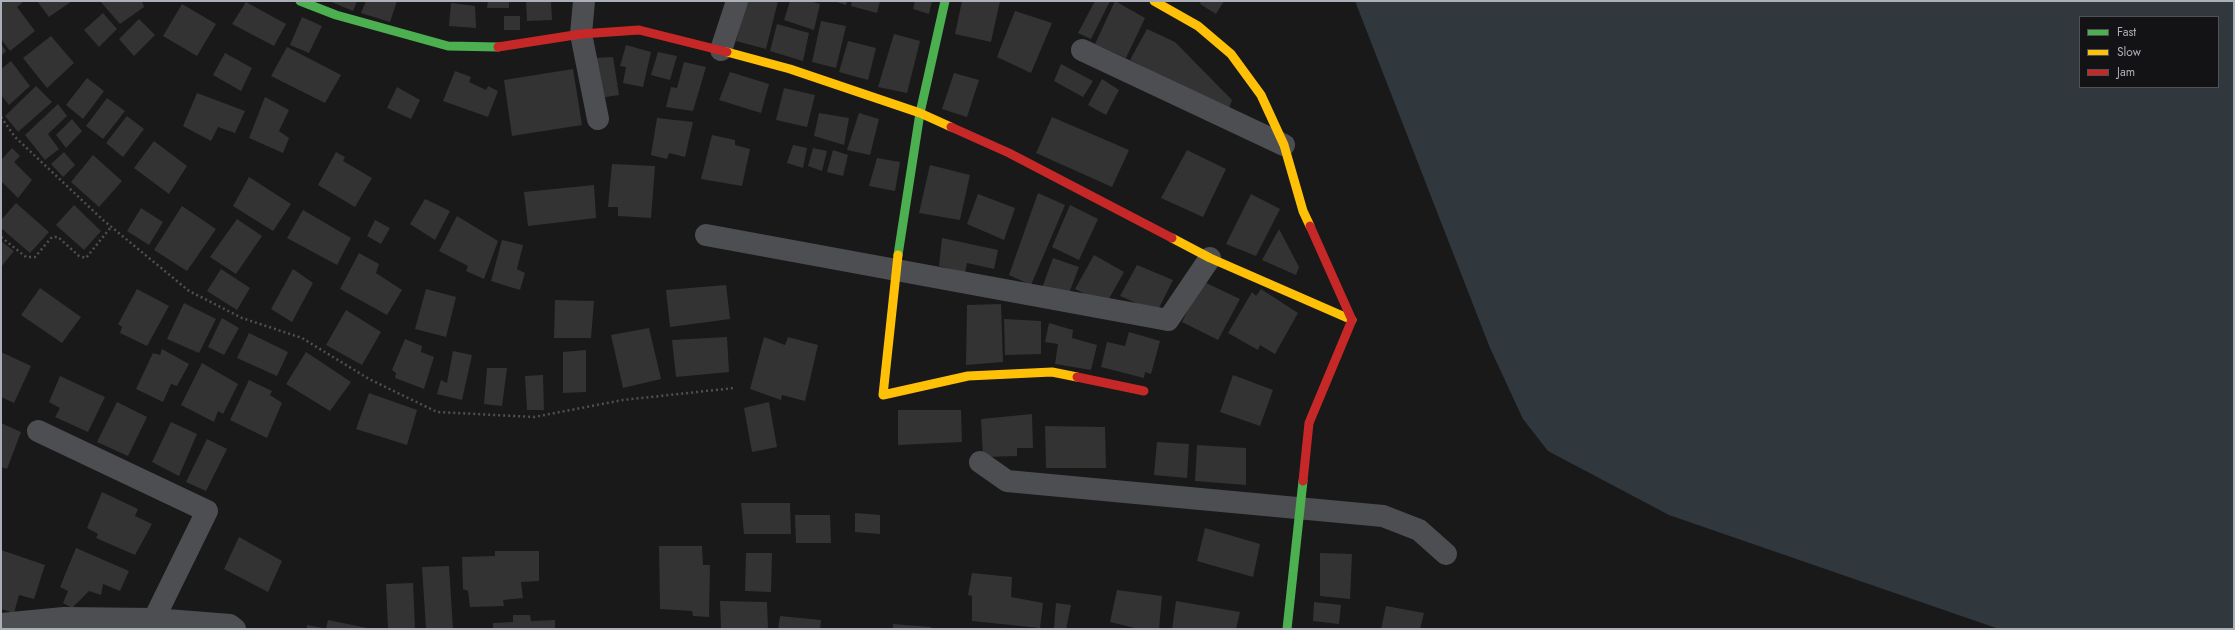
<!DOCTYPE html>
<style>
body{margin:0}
#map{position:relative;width:2235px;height:630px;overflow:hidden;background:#191919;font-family:Jost,sans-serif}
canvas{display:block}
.frame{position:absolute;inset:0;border:2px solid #abafb8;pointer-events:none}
.legend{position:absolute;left:2079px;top:16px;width:140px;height:72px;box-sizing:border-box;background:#131315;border:1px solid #505156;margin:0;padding:5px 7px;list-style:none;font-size:12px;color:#abafb8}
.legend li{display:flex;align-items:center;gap:8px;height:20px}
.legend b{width:20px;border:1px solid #505156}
</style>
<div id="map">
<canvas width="2235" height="630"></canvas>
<div class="frame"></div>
<ul class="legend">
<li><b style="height:5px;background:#4caf50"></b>Fast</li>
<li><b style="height:5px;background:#ffc107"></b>Slow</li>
<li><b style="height:5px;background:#c62828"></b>Jam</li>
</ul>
</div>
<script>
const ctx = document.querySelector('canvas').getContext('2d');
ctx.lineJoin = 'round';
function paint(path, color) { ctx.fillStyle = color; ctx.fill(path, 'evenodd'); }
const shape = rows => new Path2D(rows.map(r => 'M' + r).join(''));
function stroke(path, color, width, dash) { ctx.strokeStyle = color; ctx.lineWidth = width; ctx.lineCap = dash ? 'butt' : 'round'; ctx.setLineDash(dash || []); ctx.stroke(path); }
paint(shape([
 [1355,1,2234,1,2234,629,1999,629,1669,515,1548,451,1523,419,1490,348],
 [2080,17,2218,17,2218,87,2080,87]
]), '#30383d');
paint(shape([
 [1,1,21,1,22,3,17,7,35,31,10,51,1,39],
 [37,1,72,1,49,17],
 [100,1,142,1,144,7,120,24],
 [329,1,357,1,353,11],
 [366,1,397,1,390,22,361,13],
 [488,1,509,1,509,8,487,8],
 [526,1,551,1,552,20,527,21],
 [747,1,778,1,766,49,736,41],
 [790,1,810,1,820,4,814,30,784,20],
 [834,1,847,1,846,5],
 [852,1,880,1,877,13,851,6],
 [915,1,932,1,929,14,913,9],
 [962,1,1000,1,991,42,955,34],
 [1095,1,1110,1,1091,39,1078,33],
 [1115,1,1145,18,1126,58,1095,44],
 [1201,1,1224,1,1216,14,1200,4],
 [246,2,286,24,274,46,232,24],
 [451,3,475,6,476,28,449,26],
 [182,4,216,24,197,56,163,36],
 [1015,11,1052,23,1031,73,997,57],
 [103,13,117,29,99,47,84,30],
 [504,16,520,16,520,30,504,30],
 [302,17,322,26,309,53,290,45],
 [139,19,155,35,134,56,119,39],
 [821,21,846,26,836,68,812,62],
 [777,24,809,33,803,61,770,51],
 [1147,29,1175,42,1232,100,1228,111,1130,60],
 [894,34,920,41,907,93,878,87],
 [51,36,74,63,47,88,23,58],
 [848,41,876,48,868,80,839,72],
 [1,44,6,51,1,56],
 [626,45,651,52,643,87,623,83,626,67,620,66],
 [287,47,341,75,325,103,271,76],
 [658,52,677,56,670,80,651,75],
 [225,53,252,68,241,91,213,75],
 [613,57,619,95,599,98,595,58],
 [11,61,30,86,9,105,1,95,1,69],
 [684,62,706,67,693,111,666,107,671,87,677,88],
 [1061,64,1093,81,1083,97,1054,81],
 [573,69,582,125,512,136,504,80],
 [455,71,471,77,469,82,486,90,488,86,498,91,488,117,443,101],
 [730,72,769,84,761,113,719,100],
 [954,73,979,80,967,117,942,109],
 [87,78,104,91,83,119,66,105],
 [1102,79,1119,90,1106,115,1088,105],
 [36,86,52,102,18,132,5,116],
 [397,87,420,100,411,119,387,108],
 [784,88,815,95,807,127,776,120],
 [197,93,245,111,235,133,218,127,211,141,183,126],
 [265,97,289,110,279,131,289,138,283,153,249,138],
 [107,98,125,111,103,139,86,126],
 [58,104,67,116,48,134,59,149,45,160,25,135],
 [819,113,849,118,844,145,814,136],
 [859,113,879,119,870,155,847,150],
 [127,116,144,129,123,157,106,143],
 [1052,117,1129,150,1112,187,1036,153],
 [657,118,693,122,685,157,669,153,667,159,651,155],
 [72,119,82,131,66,148,56,135],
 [712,135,735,140,735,145,750,149,742,186,701,179],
 [154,141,187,166,169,194,134,168],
 [793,145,807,148,803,168,787,163],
 [12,148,20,156,14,162,32,180,18,198,1,181,1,160],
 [813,148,827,151,822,171,808,166],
 [833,150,848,155,843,176,827,172],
 [1187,150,1226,169,1203,217,1161,198],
 [64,152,75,165,63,177,51,164],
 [336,152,345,157,343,161,372,178,355,207,318,185],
 [93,155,122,181,99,207,71,182],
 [877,158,900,162,895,191,869,186],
 [612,164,655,166,651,218,618,216,618,207,608,207],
 [930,165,970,175,960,220,919,213],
 [249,177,291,204,273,231,233,206],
 [594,185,596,218,528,226,524,192],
 [1038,193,1065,205,1031,285,1009,275],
 [978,194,1015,208,1004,240,967,224],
 [1251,194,1280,209,1256,256,1226,244],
 [425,199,450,211,435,240,410,224],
 [16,203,49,232,30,253,1,228,1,220],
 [74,205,101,231,84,250,56,225],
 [1070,205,1098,219,1079,260,1052,247],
 [182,206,216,229,187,271,154,250],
 [141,208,163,222,149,245,127,231],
 [303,210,351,238,337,265,287,238],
 [457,216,498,241,484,279,466,271,468,266,439,251],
 [237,219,262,236,236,274,210,257],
 [375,220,390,228,381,244,367,236],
 [1279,229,1299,267,1296,275,1262,260],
 [942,238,998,250,994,269,967,263,965,273,939,266],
 [502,240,523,245,517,269,525,273,520,290,491,281],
 [1,241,14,251,1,267],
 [359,253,379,264,376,273,402,290,387,315,340,289],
 [1094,255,1124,272,1106,304,1075,289],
 [1053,258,1079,267,1068,296,1042,288],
 [1137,265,1173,280,1157,312,1120,296],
 [221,269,250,288,237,310,207,291],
 [293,269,313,283,292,322,271,309],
 [1202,281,1240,299,1218,340,1182,322],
 [726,285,730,319,670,327,666,290],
 [40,288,81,317,62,343,21,315],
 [137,289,169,306,147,346,120,333,122,327,118,324],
 [426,289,456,297,446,337,415,329],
 [1261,289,1298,313,1275,354,1260,345,1258,350,1228,333,1252,292,1256,296],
 [555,300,594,301,591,338,554,338],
 [184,303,216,319,199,353,167,339],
 [1001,304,1003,362,966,365,967,305],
 [346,310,381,332,362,365,326,345],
 [222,318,239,328,224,355,208,347],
 [1004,319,1041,321,1041,354,1005,355],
 [1049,323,1073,330,1072,338,1097,345,1091,370,1055,364,1058,344,1045,342],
 [649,328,661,379,623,388,611,335],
 [1129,332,1160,341,1151,374,1145,372,1144,378,1101,367,1107,342,1125,346],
 [249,333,288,352,277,376,237,358],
 [727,337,729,372,676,377,672,340],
 [764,337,785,345,788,337,818,345,805,401,782,395,781,400,750,389],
 [405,339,422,346,421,352,434,357,424,389,395,378,396,373,392,370],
 [162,349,189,364,177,386,171,384,163,402,136,389,153,353,160,355],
 [586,350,586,392,563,393,563,352],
 [453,351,472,355,462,400,437,394,441,380,447,383],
 [1,352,31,366,14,403,1,397],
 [306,352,351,382,330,411,286,384],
 [202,363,238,384,223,414,218,411,214,422,181,405],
 [487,368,507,368,502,406,484,404],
 [543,375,544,410,527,410,525,376],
 [1233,375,1273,390,1260,426,1220,412],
 [60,376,105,397,88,432,55,417,60,408,49,402],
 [249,380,272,391,270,395,282,403,267,438,230,420],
 [369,393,417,410,407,445,356,429],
 [117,402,147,417,128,456,97,442],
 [769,402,777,447,752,452,744,408],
 [898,410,961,410,962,442,898,445],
 [1032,414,1033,448,1017,448,1017,456,983,457,981,419],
 [171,422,197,434,179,476,152,462],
 [1,423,21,432,7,469,1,467],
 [1045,426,1105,427,1106,468,1046,468],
 [207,439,227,449,206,491,186,482],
 [1157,442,1189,444,1187,478,1154,475],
 [1197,445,1246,448,1246,485,1195,481],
 [102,492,138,509,135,516,152,524,135,555,96,538,98,534,87,528],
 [741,503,790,503,791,534,744,534],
 [855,513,880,515,880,534,855,532],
 [795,515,830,515,831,543,796,543],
 [1205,528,1260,544,1253,577,1197,561],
 [239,537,282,561,268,592,224,569],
 [659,546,702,546,703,565,710,565,709,617,693,616,692,611,660,609],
 [76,548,129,571,120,591,103,584,101,595,89,591,72,608,63,603,68,591,60,587],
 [1,550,45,565,34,599,19,595,14,613,1,609],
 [495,551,539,551,539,581,521,582,523,598,503,600,504,606,470,607,468,591,463,589,462,557,495,556],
 [746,553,772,553,771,592,745,591],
 [1320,553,1352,554,1350,599,1320,596],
 [449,566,453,629,426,629,422,567],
 [972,573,1012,577,1011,597,1043,603,1040,628,972,621,972,596,968,595],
 [413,583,415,629,388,629,386,584],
 [1117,590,1162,596,1159,629,1139,629,1110,622],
 [720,601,767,602,768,629,721,628],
 [1176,601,1240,612,1236,629,1172,629],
 [1314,602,1341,605,1339,624,1313,621],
 [1056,603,1071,605,1066,629,1054,628],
 [1386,606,1424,613,1420,629,1381,629],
 [513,615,530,615,531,621,555,620,555,629,493,629,493,623,513,622],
 [780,616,821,620,820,629,778,629],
 [328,620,367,628,367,629,326,629],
 [893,624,931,627,931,629,893,629],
 [307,625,323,628,323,629,307,629]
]), '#333334');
stroke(shape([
 [1,117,15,137,103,220,189,291,242,318,302,338,369,379,437,412,534,417,623,400,734,388],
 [1,237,26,257,35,257,52,237,58,237,79,256,86,258,111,227]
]), '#4f5052', 2.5, [2, 3]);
stroke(shape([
 [584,1,581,34,598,119],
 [721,50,737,1],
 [1082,50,1284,145],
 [706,235,1168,320,1210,258],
 [38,431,207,511,154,619],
 [980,462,1007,481,1383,516,1419,530,1446,554],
 [1,624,64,618,154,619,230,625,235,629]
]), '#4d4e51', 22);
stroke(shape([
 [300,1,336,15,448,46,498,47],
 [898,255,920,113,945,1],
 [1287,629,1303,481]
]), '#4caf50', 9);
stroke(shape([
 [1154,1,1198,26,1231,54,1261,95,1284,145,1303,211,1310,226],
 [727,52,790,69,920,113,951,127],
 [1172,238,1210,258,1352,320],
 [898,255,883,395,968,376,1052,372,1077,377]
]), '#ffc107', 9);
stroke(shape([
 [498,47,581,34,639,30,727,52],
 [951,127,1009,153,1172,238],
 [1077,377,1144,391],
 [1303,481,1309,423,1352,320,1310,226]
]), '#c62828', 9);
</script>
